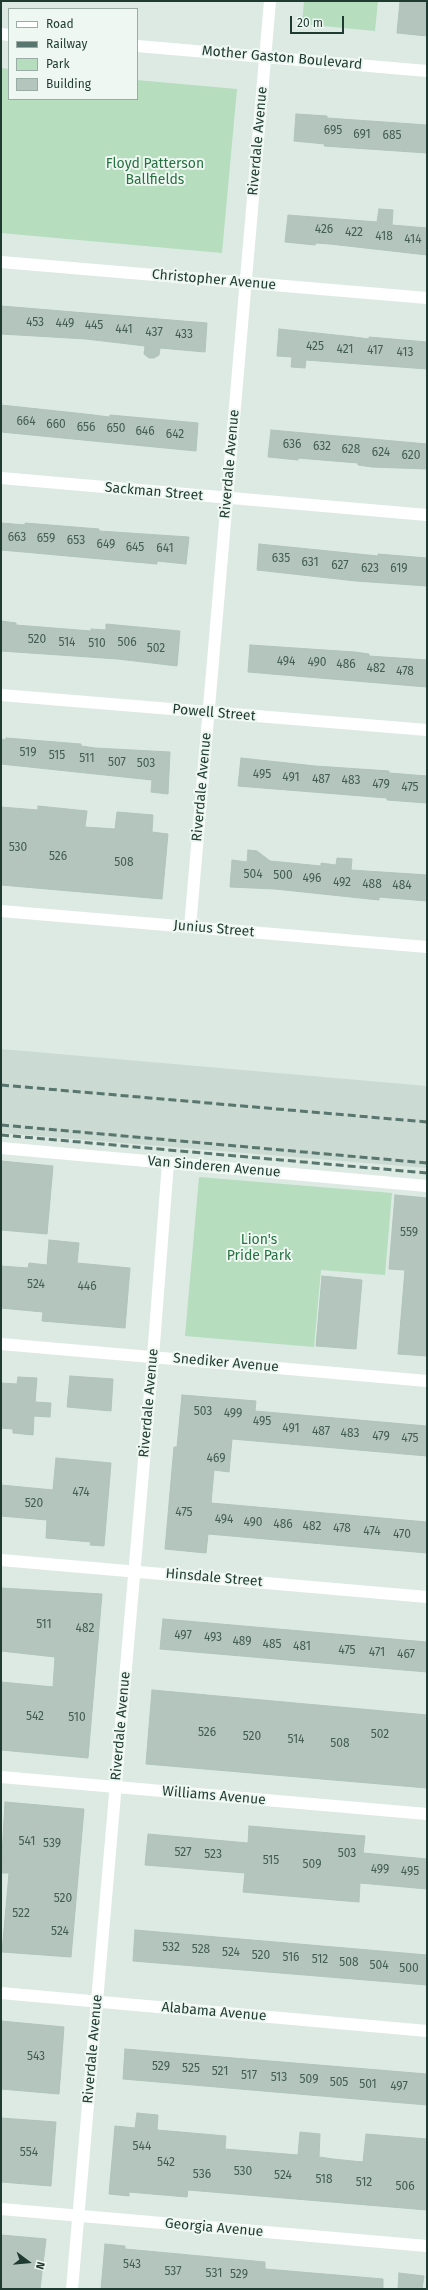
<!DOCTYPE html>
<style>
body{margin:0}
#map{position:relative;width:428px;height:2290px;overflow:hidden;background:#ddeae4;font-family:"Fira Sans",sans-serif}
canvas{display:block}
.frame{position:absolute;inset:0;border:2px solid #1e3a31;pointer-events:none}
.legend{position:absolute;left:8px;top:8px;width:130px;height:92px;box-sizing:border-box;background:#eef7f2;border:1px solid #9baba5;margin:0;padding:5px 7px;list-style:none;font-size:12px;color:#1e3a31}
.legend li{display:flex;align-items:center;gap:8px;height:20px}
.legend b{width:20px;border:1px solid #9baba5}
.north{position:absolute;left:8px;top:2242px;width:40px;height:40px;-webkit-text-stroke:3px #eef7f2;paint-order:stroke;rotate:106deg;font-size:11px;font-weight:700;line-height:16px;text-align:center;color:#1e3a31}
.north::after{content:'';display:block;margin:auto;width:14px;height:18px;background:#1e3a31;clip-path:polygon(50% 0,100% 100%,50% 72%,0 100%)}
.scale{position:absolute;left:290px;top:16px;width:54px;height:18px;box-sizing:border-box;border:2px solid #1e3a31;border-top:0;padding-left:5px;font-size:12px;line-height:14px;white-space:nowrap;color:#1e3a31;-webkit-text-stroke:3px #eef7f2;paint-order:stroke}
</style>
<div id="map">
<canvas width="428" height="2290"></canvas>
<div class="frame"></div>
<ul class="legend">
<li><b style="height:5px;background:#fff"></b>Road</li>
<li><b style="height:5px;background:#58766d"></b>Railway</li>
<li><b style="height:11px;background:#b5ddbe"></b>Park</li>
<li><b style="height:11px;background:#b3c5bc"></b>Building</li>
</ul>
<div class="north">N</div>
<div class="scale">20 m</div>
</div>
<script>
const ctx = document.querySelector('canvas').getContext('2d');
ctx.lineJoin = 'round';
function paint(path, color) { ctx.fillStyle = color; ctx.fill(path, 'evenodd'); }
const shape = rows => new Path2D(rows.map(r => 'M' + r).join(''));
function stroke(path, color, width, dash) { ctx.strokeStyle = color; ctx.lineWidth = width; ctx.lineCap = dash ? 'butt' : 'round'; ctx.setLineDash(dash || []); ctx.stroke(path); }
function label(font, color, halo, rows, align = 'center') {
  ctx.font = font + ' "Fira Sans",sans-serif'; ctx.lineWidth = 4; ctx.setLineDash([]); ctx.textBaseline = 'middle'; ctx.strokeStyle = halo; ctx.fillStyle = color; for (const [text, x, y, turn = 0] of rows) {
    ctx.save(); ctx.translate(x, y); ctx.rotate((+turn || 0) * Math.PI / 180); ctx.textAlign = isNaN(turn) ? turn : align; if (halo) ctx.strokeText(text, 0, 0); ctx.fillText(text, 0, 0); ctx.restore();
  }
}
paint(shape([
 [1,1049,427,1086,427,1168,1,1133]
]), '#cbdad3');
paint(shape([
 [304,1,378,1,375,31,302,24],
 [1,68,9,69,9,99,137,99,137,80,237,89,222,253,1,233],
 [199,1177,392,1193,385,1275,321,1270,314,1347,185,1336]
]), '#b5ddbe');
const building = shape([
 [400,1,427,1,427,36,397,33,400,1],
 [296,114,327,116,327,118,427,125,427,153,324,146,325,144,294,141,296,114],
 [379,209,393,210,392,225,427,228,427,255,330,244,316,243,315,245,285,242,288,215,377,222,379,209],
 [1,306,207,323,205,352,160,348,159,355,154,358,149,358,144,354,145,346,86,339,1,334,1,306],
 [279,329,354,337,369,339,369,337,427,342,427,369,306,360,305,368,291,367,292,357,277,356,279,329],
 [1,405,94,415,109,417,110,415,198,423,196,451,1,432,1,405],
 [271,430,427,444,427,469,372,467,358,465,358,463,298,458,298,460,268,457,271,430],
 [1,523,25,525,25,523,99,529,99,531,189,537,186,564,157,561,157,564,1,550,1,523],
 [259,544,378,556,378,554,427,558,427,586,356,581,257,570,259,544],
 [1,621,16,623,16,625,91,631,91,629,106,630,106,624,180,631,177,666,118,659,1,651,1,621],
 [250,645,355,652,369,654,369,656,427,660,427,687,248,672,250,645],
 [6,738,81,744,81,746,95,748,170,752,168,794,151,792,152,780,1,764,1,739,6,740,6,738],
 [241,758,315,766,389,771,389,773,427,776,427,803,387,800,387,798,238,786,241,758],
 [38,806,87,811,85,827,115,829,117,812,153,815,152,832,168,834,162,899,1,885,1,807,38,810,38,806],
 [248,850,257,851,270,861,321,866,321,863,336,865,337,858,352,859,351,870,427,875,427,901,379,897,379,900,275,889,230,887,232,860,247,862,248,850],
 [1,1161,53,1166,47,1234,1,1230,1,1161],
 [395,1195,427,1198,427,1356,398,1354,405,1270,389,1269,395,1195],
 [49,1240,79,1243,77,1263,130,1268,125,1328,42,1321,43,1312,1,1308,1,1266,28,1268,29,1263,47,1265,49,1240],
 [322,1276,362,1280,356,1349,316,1346,322,1276],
 [70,1376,113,1379,111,1411,67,1407,70,1376],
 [18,1377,37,1378,35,1402,51,1403,50,1417,34,1416,33,1435,13,1433,13,1429,1,1428,1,1383,17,1384,18,1377],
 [182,1395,256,1401,255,1411,427,1426,427,1456,232,1439,229,1472,214,1470,211,1503,427,1522,427,1553,208,1534,206,1553,165,1549,174,1447,177,1447,182,1395],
 [56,1458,111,1463,104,1546,90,1545,91,1542,46,1538,47,1520,1,1516,1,1485,53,1490,56,1458],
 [1,1588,102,1594,88,1758,1,1750,1,1682,53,1687,55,1657,1,1651,1,1588],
 [163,1619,427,1642,427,1672,160,1649,163,1619],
 [152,1690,427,1715,427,1788,146,1764,152,1690],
 [5,1802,84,1809,71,1957,2,1952,9,1873,1,1873,5,1802],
 [249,1826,365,1836,363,1853,427,1859,427,1889,360,1883,359,1902,276,1895,243,1892,245,1873,145,1865,148,1834,248,1843,249,1826],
 [135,1930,427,1955,427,1985,133,1961,135,1930],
 [1,2021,64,2027,59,2094,1,2089,1,2021],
 [125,2049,427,2074,427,2105,123,2079,125,2049],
 [137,2113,158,2115,157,2130,226,2136,225,2149,298,2155,300,2132,320,2134,319,2157,333,2159,363,2162,366,2134,427,2139,427,2210,188,2190,187,2197,129,2192,129,2196,109,2194,115,2126,135,2128,137,2113],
 [1,2118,56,2122,51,2186,1,2182,1,2118],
 [1,2235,46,2239,40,2289,1,2289,1,2235],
 [105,2244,125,2246,125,2249,265,2262,265,2269,383,2279,383,2289,101,2289,105,2244],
 [399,2273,424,2276,422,2289,398,2289,399,2273]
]);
paint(building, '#b3c5bc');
stroke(building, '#b0c4ba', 1);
stroke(shape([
 [1,34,9,35],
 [137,46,427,71],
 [1,262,427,298],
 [1,478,427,515],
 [1,695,427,730],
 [1,911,427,947],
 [190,927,270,1],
 [1,1148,427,1186],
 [1,1344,427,1381],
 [1,1560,427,1597],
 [1,1777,427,1814],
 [1,1993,427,2031],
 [1,2209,427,2246],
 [72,2289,153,1357,168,1163]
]), '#fff', 12);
stroke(shape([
 [1,1085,427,1122],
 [1,1125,427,1163],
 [1,1135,427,1173]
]), '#58766d', 3, [8, 4]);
label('12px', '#435d54', null, [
 ["695",333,131],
 ["691",362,135],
 ["685",392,136],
 ["426",324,230],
 ["422",354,233],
 ["418",384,237],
 ["414",413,240],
 ["453",35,323],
 ["449",65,324],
 ["445",94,326],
 ["441",124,330],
 ["437",154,333],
 ["433",184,335],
 ["425",315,347],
 ["421",345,350],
 ["417",375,351],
 ["413",405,353],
 ["664",26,422],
 ["660",56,425],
 ["656",86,428],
 ["650",116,429],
 ["646",145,432],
 ["642",175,435],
 ["636",292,445],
 ["632",322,447],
 ["628",351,450],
 ["624",381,453],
 ["620",411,456],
 ["663",17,538],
 ["659",46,539],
 ["653",76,541],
 ["649",106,545],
 ["645",135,548],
 ["641",165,549],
 ["635",281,559],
 ["631",310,563],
 ["627",340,566],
 ["623",370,569],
 ["619",399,569],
 ["520",37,640],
 ["514",67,643],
 ["506",127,643],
 ["510",97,644],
 ["502",156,649],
 ["494",286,662],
 ["490",317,663],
 ["486",346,665],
 ["482",376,669],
 ["478",405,672],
 ["519",28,753],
 ["515",57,756],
 ["511",87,759],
 ["507",117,763],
 ["503",146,764],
 ["495",262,775],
 ["491",291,778],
 ["487",321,780],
 ["483",351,781],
 ["479",381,785],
 ["475",410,788],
 ["530",18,848],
 ["526",58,857],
 ["508",124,863],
 ["504",253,875],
 ["500",283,876],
 ["496",312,879],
 ["492",342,883],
 ["488",372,885],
 ["484",402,886],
 ["559",409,1233],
 ["524",36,1285],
 ["446",87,1287],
 ["503",203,1412],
 ["499",233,1414],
 ["495",262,1422],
 ["491",291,1429],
 ["487",321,1432],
 ["483",350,1434],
 ["479",381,1437],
 ["475",410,1439],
 ["469",216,1459],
 ["474",81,1493],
 ["520",34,1504],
 ["475",184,1513],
 ["494",224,1520],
 ["490",253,1523],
 ["486",283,1525],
 ["482",312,1527],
 ["478",342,1529],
 ["474",372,1532],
 ["470",402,1535],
 ["511",44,1625],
 ["482",85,1629],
 ["497",183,1636],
 ["493",213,1638],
 ["489",242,1642],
 ["485",272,1645],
 ["481",302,1647],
 ["475",347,1651],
 ["471",377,1653],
 ["467",406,1655],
 ["542",35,1717],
 ["510",77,1718],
 ["526",207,1733],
 ["502",380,1735],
 ["520",252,1737],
 ["514",296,1740],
 ["508",340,1744],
 ["541",27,1842],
 ["539",52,1844],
 ["527",183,1853],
 ["503",347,1854],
 ["523",213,1855],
 ["515",271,1861],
 ["509",312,1865],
 ["499",380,1870],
 ["495",410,1872],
 ["520",63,1899],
 ["522",21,1914],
 ["524",60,1932],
 ["532",171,1948],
 ["528",201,1950],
 ["524",231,1953],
 ["520",261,1956],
 ["516",291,1958],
 ["512",320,1960],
 ["508",349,1963],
 ["504",379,1966],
 ["500",409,1969],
 ["543",36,2057],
 ["529",161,2067],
 ["525",191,2069],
 ["521",220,2072],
 ["517",249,2076],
 ["513",279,2078],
 ["509",309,2080],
 ["505",339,2083],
 ["501",368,2085],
 ["497",399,2087],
 ["544",142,2147],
 ["554",29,2153],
 ["542",166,2163],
 ["530",243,2172],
 ["536",202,2175],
 ["524",283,2176],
 ["518",324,2180],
 ["512",364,2183],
 ["506",405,2187],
 ["543",132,2265],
 ["537",173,2272],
 ["531",214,2274],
 ["529",239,2275]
]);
label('14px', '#1e3a31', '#eef7f2', [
 ["Mother Gaston Boulevard",282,58,5],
 ["Riverdale Avenue",258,141,-85],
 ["Christopher Avenue",214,280,5],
 ["Riverdale Avenue",230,464,-85],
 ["Sackman Street",154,492,5],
 ["Powell Street",214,713,5],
 ["Riverdale Avenue",202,787,-85],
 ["Junius Street",214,929,5],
 ["Van Sinderen Avenue",214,1167,5],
 ["Snediker Avenue",226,1363,5],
 ["Riverdale Avenue",149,1403,-85],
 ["Hinsdale Street",214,1578,5],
 ["Riverdale Avenue",121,1726,-85],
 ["Williams Avenue",214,1796,5],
 ["Alabama Avenue",214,2012,5],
 ["Riverdale Avenue",93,2049,-85],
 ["Georgia Avenue",214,2228,5]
]);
label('14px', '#277241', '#eef7f2', [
 ["Floyd Patterson",155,164],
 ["Ballfields",155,180],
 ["Lion's",259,1240],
 ["Pride Park",259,1256]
]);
</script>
